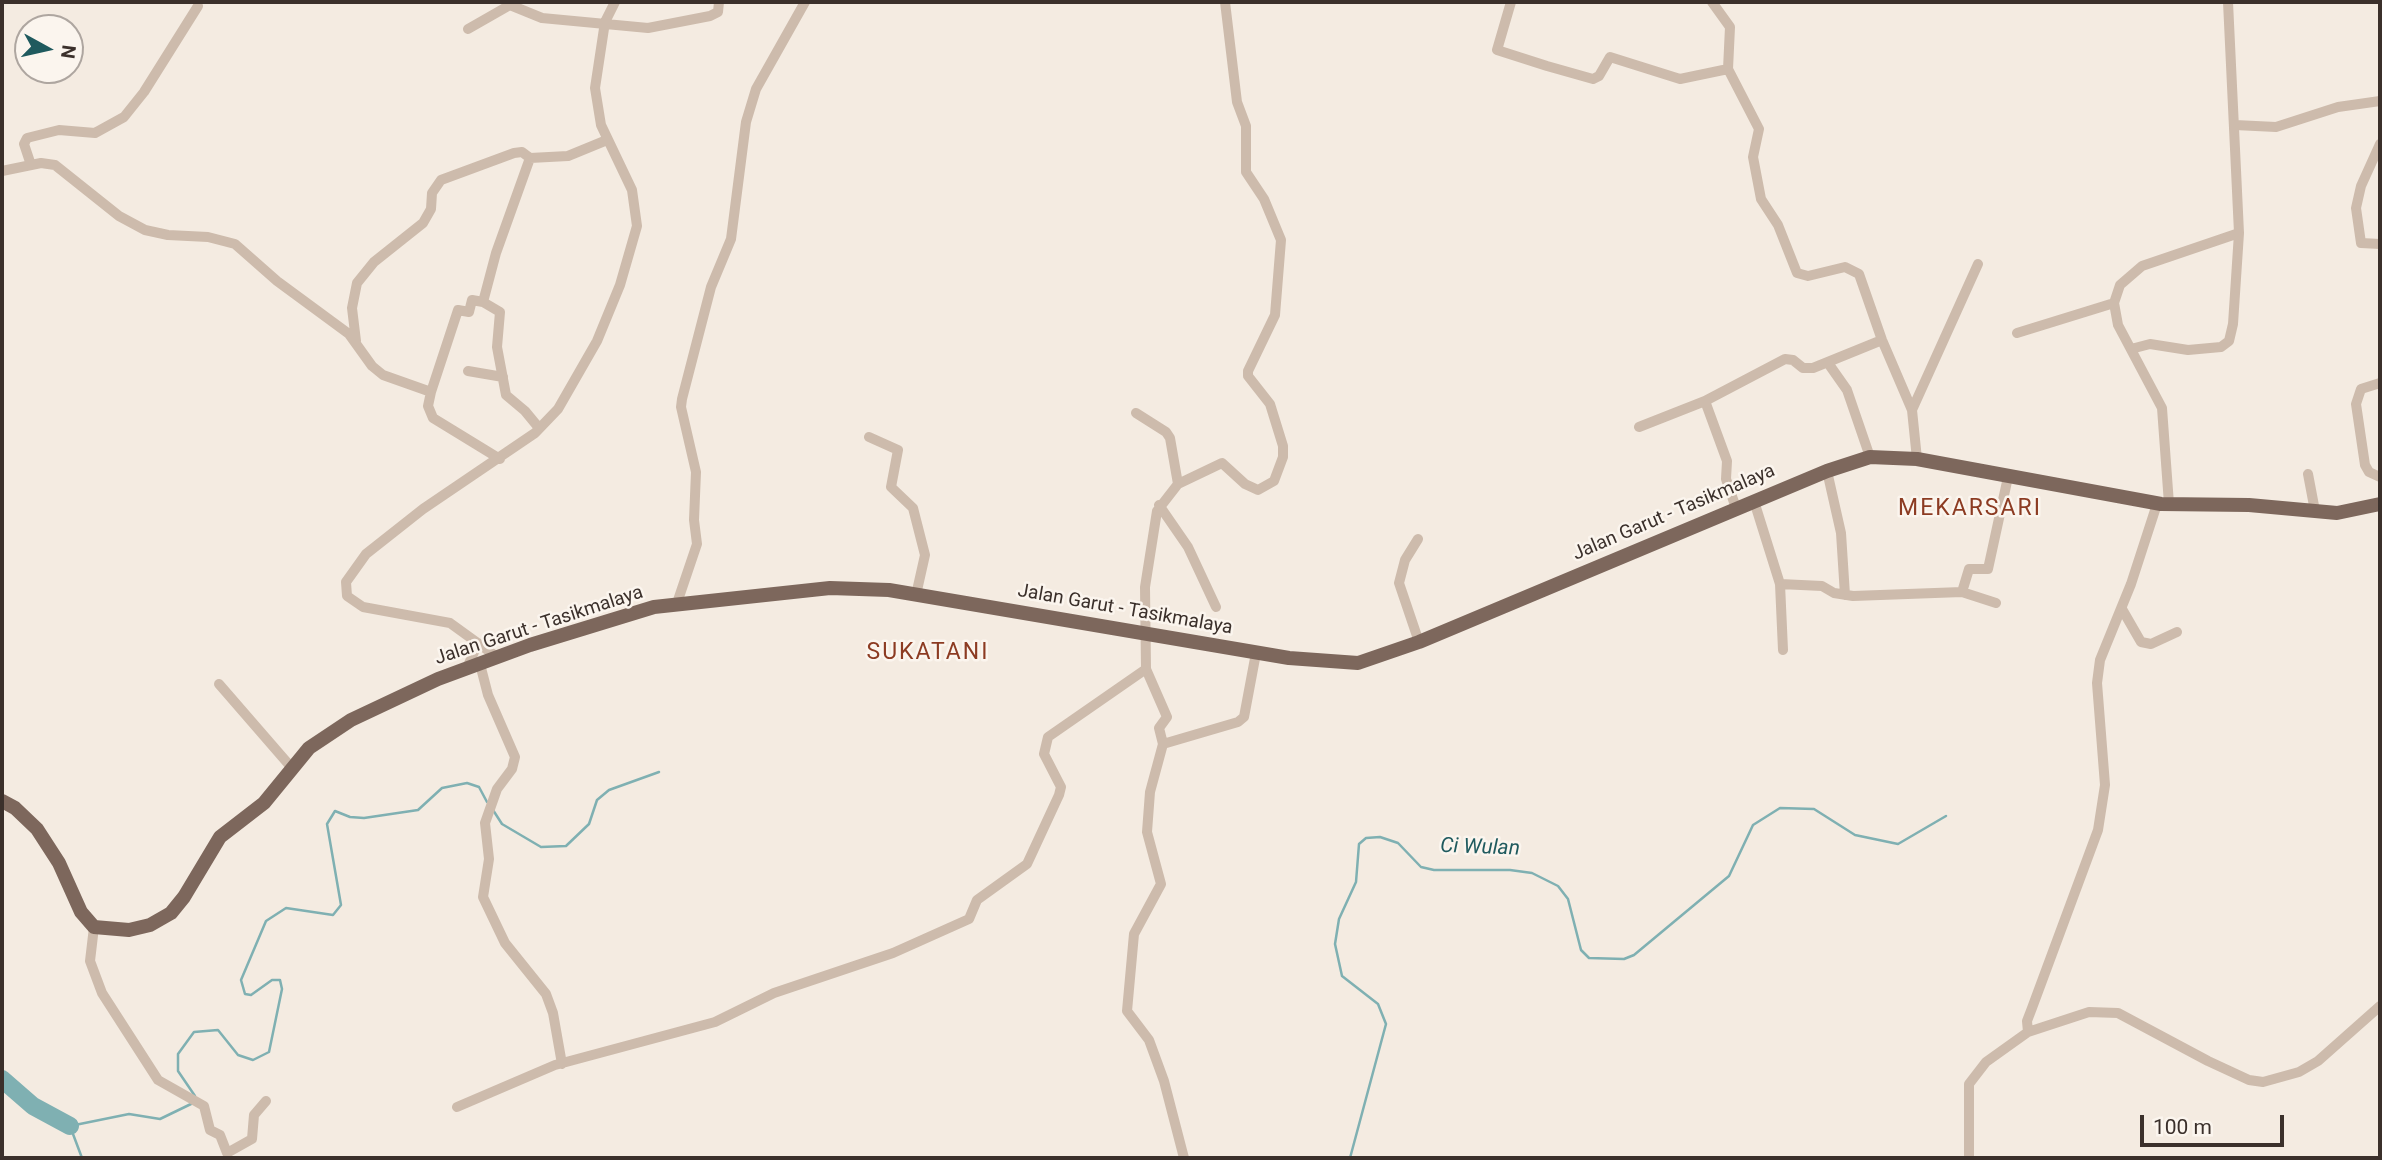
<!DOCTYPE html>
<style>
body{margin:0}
#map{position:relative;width:2382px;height:1160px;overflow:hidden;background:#f4ebe1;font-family:Roboto,sans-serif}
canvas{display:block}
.frame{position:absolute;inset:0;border:4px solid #3b302b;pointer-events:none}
.north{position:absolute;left:14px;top:14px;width:70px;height:70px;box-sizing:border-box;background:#fbf5ee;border:2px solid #aea6a0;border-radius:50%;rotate:98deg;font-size:19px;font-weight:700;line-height:28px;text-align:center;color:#3b302b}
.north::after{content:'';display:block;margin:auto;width:24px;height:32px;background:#1f5a5e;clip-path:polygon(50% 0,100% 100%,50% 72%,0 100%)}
.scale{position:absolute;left:2140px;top:1115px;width:144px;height:32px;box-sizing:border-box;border:4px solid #3b302b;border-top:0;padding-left:9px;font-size:21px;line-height:24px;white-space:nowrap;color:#3b302b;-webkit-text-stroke:5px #fbf5ee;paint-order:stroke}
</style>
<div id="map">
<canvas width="2382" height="1160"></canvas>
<div class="frame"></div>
<div class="north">N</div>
<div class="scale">100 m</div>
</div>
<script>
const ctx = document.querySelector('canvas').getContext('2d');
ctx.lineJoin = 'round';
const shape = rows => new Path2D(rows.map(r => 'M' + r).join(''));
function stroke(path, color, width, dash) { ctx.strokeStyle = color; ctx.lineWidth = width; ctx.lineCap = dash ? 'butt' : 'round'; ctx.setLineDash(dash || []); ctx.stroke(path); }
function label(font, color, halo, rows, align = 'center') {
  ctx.font = font + ' Roboto,sans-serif'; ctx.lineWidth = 5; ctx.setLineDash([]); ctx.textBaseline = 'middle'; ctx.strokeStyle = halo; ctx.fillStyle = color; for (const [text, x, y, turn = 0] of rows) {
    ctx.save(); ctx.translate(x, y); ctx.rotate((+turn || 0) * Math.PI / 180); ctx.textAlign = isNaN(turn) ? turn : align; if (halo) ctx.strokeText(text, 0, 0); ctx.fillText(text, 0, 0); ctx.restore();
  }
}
stroke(shape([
 [493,810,502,824,541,847,566,846,589,824,597,800,609,790,659,772],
 [195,1096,178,1071,178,1054,194,1032,218,1030,238,1055,253,1060,269,1052,282,989,280,980,272,980,251,995,245,994,241,980,266,921,286,908,333,915,341,905,327,824,335,811,350,817,364,818,418,810,442,788,467,783,479,787,487,802],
 [82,1158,70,1126,129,1114,160,1119,191,1104],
 [1350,1158,1386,1024,1378,1004,1342,976,1335,944,1339,919,1356,882,1359,844,1366,838,1380,837,1398,843,1421,867,1434,870,1510,870,1532,873,1558,886,1568,899,1581,950,1589,958,1624,959,1634,955,1729,876,1753,825,1780,808,1814,809,1855,835,1898,844,1946,816]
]), '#7fb0b2', 2.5);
stroke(shape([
 [2,1079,33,1106,70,1126]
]), '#7fb0b2', 18);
stroke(shape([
 [1511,2,1497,50,1547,66,1593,79,1599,76,1610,57,1680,79,1728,69],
 [1712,2,1730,27,1728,69,1759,129,1753,157,1761,199,1778,225,1797,273,1808,276,1845,267,1859,274,1882,340,1912,410,1917,459],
 [468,29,510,5,542,18,648,28,710,16,718,12,719,2],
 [2235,125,2276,127,2338,107,2380,101],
 [2380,144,2361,186,2356,208,2361,243,2380,244],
 [31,165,24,144,27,138,59,130,95,133,124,117,144,92,198,6],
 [2,171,41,163,55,165,119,216,145,230,168,235,208,237,235,244,277,281,349,334,372,366,383,375,431,392,428,406,433,418,500,459],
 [483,302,500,312,497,347,506,395,525,411,539,428],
 [2017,333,2114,303],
 [356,341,352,308,357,283,374,262,423,223,431,209,432,193,441,180,514,153,522,152,530,158],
 [2131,349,2150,344,2188,350,2221,347,2229,341,2233,324,2239,233],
 [1828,363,1847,390,1870,457],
 [468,371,503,377],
 [2380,383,2361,389,2356,404,2365,465,2369,472,2380,477],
 [431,392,458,310,469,312,472,300,483,302,496,253,530,158,568,156,607,140],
 [1705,401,1727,461,1726,479,1736,508],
 [1912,410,1978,264],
 [1136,413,1166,432,1170,438,1178,484],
 [1639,427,1705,401,1785,359,1793,360,1803,368,1813,368,1882,340],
 [869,437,898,450,891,487,913,508,925,555,916,595],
 [1827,471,1841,533,1845,595],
 [2308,474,2315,511],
 [1754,501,1780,584,1783,650],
 [2169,504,2162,408,2118,325,2114,303,2120,285,2142,266,2239,233,2228,2],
 [1159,505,1188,547,1216,607],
 [1418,539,1405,560,1399,583,1419,642],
 [1780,584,1822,586,1834,593,1853,596,1962,592,1969,569,1988,569,2008,477],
 [1962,592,1996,603],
 [676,606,697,544,694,520,696,472,681,407,682,399,711,287,731,239,746,122,756,89,805,2],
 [2122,609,2141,642,2151,644,2177,632],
 [497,657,450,623,363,607,347,596,346,582,366,554,423,509,535,433,558,409,597,341,620,285,637,226,632,190,601,125,595,88,605,22,615,2],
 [480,664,488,695,515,757,512,769,497,789,485,823,489,859,483,897,505,943,546,994,553,1013,562,1064],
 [467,668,478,643],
 [219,684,291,767],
 [1163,744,1238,722,1244,717,1256,653],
 [94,927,90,961,102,993,158,1080,204,1106,210,1130,220,1135,227,1153,252,1139,254,1115,266,1101],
 [2028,1032,2027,1021,2032,1008,2098,830,2105,785,2097,683,2100,660,2131,584,2157,504],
 [457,1107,555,1065,715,1022,774,993,893,953,969,919,977,900,1027,864,1059,795,1061,787,1044,754,1048,737,1146,669],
 [1184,1158,1164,1081,1149,1040,1127,1011,1134,934,1161,884,1147,832,1150,792,1163,744,1159,728,1167,717,1146,669,1145,587,1157,511,1178,484,1222,463,1245,484,1258,490,1274,481,1283,457,1283,446,1270,404,1248,376,1248,371,1275,315,1281,240,1264,199,1246,172,1246,126,1237,102,1225,2],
 [1969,1158,1969,1084,1986,1062,2028,1032,2089,1012,2118,1013,2208,1061,2249,1080,2263,1082,2299,1072,2318,1061,2380,1006]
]), '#cdbbac', 10);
stroke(shape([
 [2,801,15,808,37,829,59,863,81,912,94,927,129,930,150,925,171,913,184,897,220,837,264,803,309,748,351,720,438,679,530,645,654,607,830,588,889,590,1289,658,1358,663,1419,642,1827,471,1870,457,1917,459,2161,504,2249,505,2337,513,2380,504]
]), '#7d675c', 14);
label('19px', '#3b302b', '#fbf5ee', [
 ["Jalan Garut - Tasikmalaya",1674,513,-23],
 ["Jalan Garut - Tasikmalaya",1125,610,10],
 ["Jalan Garut - Tasikmalaya",539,626,-18]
]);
label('italic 21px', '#1f5a5e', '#fbf5ee', [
 ["Ci Wulan",1480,848,2]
]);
ctx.letterSpacing = '2px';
label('23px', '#8c3b22', '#fbf5ee', [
 ["MEKARSARI",1970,509],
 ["SUKATANI",928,653]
]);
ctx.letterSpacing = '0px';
</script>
